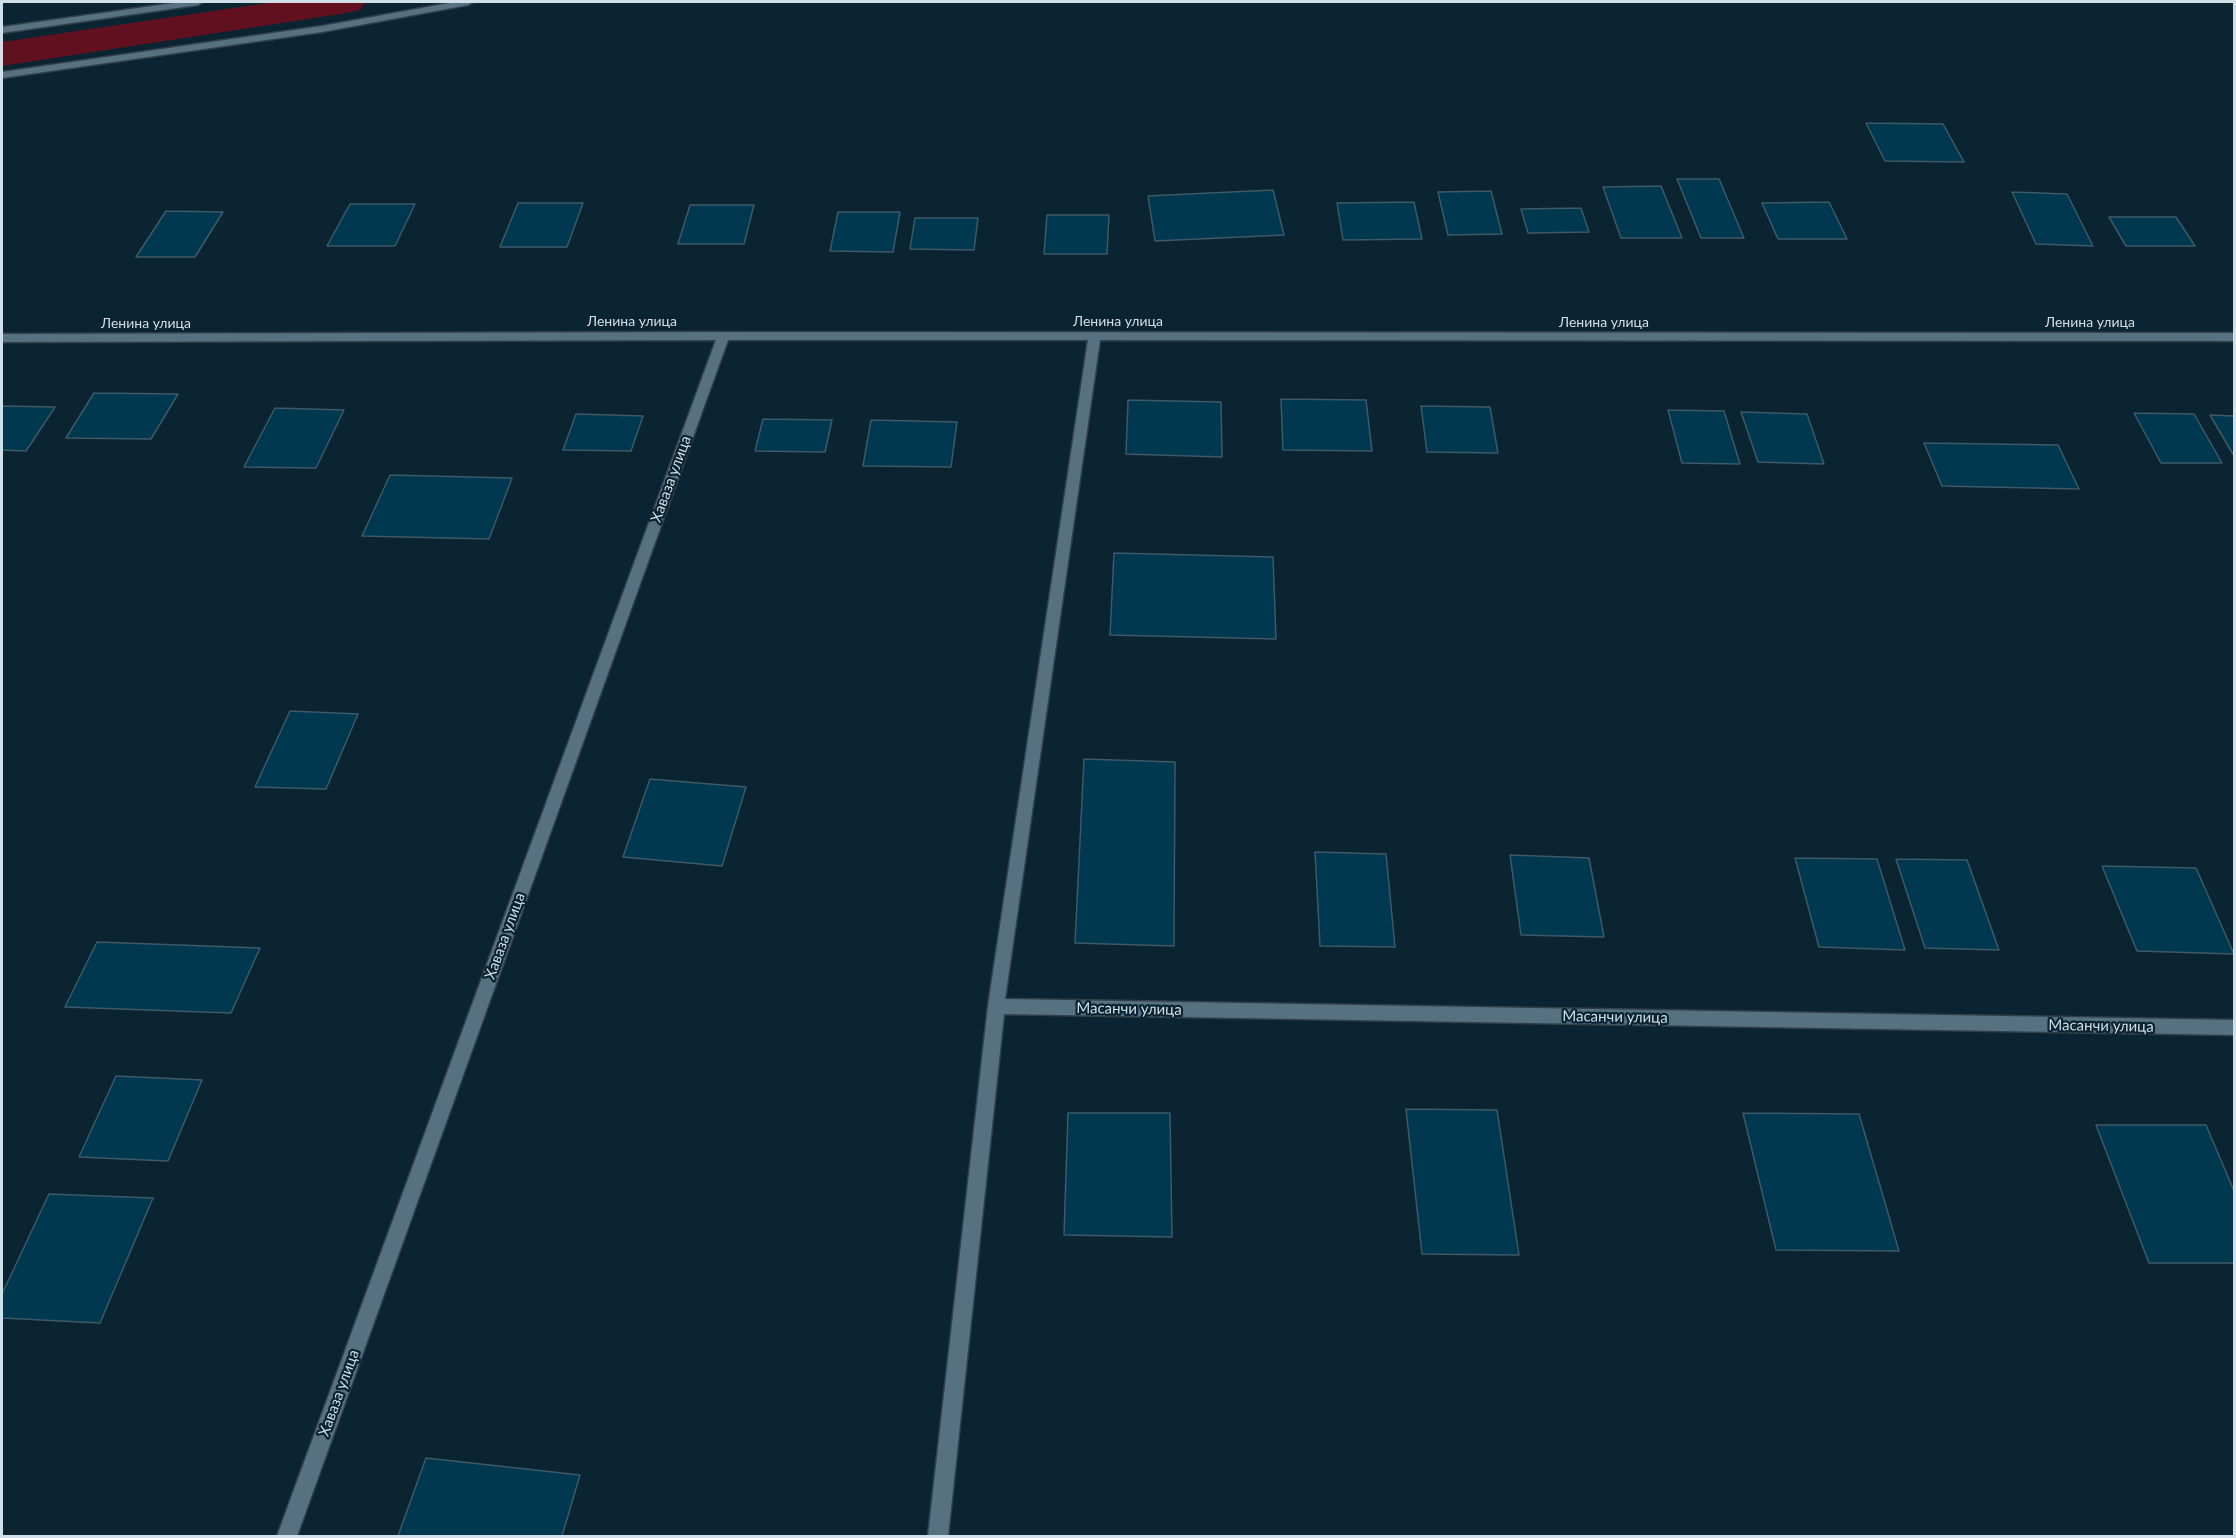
<!DOCTYPE html>
<meta charset="utf-8">
<style>
body{margin:0}
#map{position:relative;width:2236px;height:1538px;overflow:hidden;background:#0a2432;font-family:Lato,sans-serif}
canvas{display:block}
.frame{position:absolute;inset:0;border:3px solid #d0dfe8;pointer-events:none}
</style>
<div id="map">
<canvas width="2236" height="1538"></canvas>
<div class="frame"></div>
</div>
<script>
const ctx = document.querySelector('canvas').getContext('2d');
ctx.lineJoin = 'round';
const shape = rows => new Path2D(rows.map(r => 'M' + r).join(''));
function paint(path, color) { ctx.fillStyle = color; ctx.fill(path, 'evenodd'); }
function stroke(path, color, width, dash) { ctx.strokeStyle = color; ctx.lineWidth = width; ctx.lineCap = dash ? 'butt' : 'round'; ctx.setLineDash(dash || []); ctx.stroke(path); }
function label(font, color, halo, rows, align = 'center') {
  ctx.font = font + ' Lato,sans-serif'; ctx.lineWidth = 4.5; ctx.setLineDash([]); ctx.textBaseline = 'middle'; ctx.strokeStyle = halo; ctx.fillStyle = color; for (const [text, x, y, turn = 0] of rows) {
    ctx.save(); ctx.translate(x, y); ctx.rotate((+turn || 0) * Math.PI / 180); ctx.textAlign = isNaN(turn) ? turn : align; if (halo) ctx.strokeText(text, 0, 0); ctx.fillText(text, 0, 0); ctx.restore();
  }
}
paint(shape([
 [274,2,366,2,360,10,347,13,2,66,2,42,274,2]
]), '#611020');
const building = shape([
 [1866,123,1943,124,1964,162,1885,161,1866,123],
 [1677,179,1719,179,1744,238,1701,238,1677,179],
 [1661,186,1682,238,1621,238,1603,187,1661,186],
 [1273,190,1284,235,1155,241,1148,196,1273,190],
 [1491,191,1502,234,1448,235,1438,192,1491,191],
 [2012,192,2067,194,2093,246,2036,244,2012,192],
 [1414,202,1422,239,1343,240,1337,203,1414,202],
 [1829,202,1847,239,1778,239,1762,203,1829,202],
 [518,203,583,203,567,247,500,247,518,203],
 [350,204,415,204,395,246,327,246,350,204],
 [690,205,754,205,744,244,678,244,690,205],
 [1581,208,1589,232,1528,233,1521,209,1581,208],
 [166,211,223,212,195,257,136,257,166,211],
 [838,212,900,212,893,252,830,251,838,212],
 [1047,215,1109,215,1107,254,1044,254,1047,215],
 [2109,217,2176,217,2195,246,2126,246,2109,217],
 [915,218,978,218,974,250,910,249,915,218],
 [94,393,178,394,151,439,66,438,94,393],
 [1281,399,1366,400,1372,451,1283,450,1281,399],
 [1128,400,1221,402,1222,457,1126,454,1128,400],
 [2,406,55,407,26,451,2,450,2,406],
 [1421,406,1490,407,1498,453,1427,452,1421,406],
 [275,408,344,410,316,468,244,467,275,408],
 [1668,410,1724,411,1740,464,1682,463,1668,410],
 [1741,412,1807,414,1824,464,1758,462,1741,412],
 [2134,413,2194,414,2222,463,2161,463,2134,413],
 [576,414,643,416,631,451,563,450,576,414],
 [2210,415,2234,416,2234,456,2210,415],
 [763,419,832,420,825,452,755,451,763,419],
 [871,420,957,422,951,467,863,466,871,420],
 [1924,443,2058,445,2079,489,1942,486,1924,443],
 [390,475,512,478,489,539,362,536,390,475],
 [1114,553,1273,557,1276,639,1110,635,1114,553],
 [290,711,358,714,326,789,255,787,290,711],
 [1084,759,1175,762,1174,946,1075,943,1084,759],
 [650,779,746,787,722,866,623,857,650,779],
 [1315,852,1386,854,1395,947,1320,946,1315,852],
 [1510,855,1589,858,1604,937,1521,935,1510,855],
 [1795,858,1877,859,1905,950,1819,947,1795,858],
 [1896,859,1967,860,1999,950,1925,948,1896,859],
 [2102,866,2196,868,2234,954,2137,951,2102,866],
 [97,942,260,948,231,1013,65,1007,97,942],
 [116,1076,202,1080,168,1161,79,1157,116,1076],
 [1406,1109,1497,1110,1519,1255,1422,1254,1406,1109],
 [1068,1113,1170,1113,1172,1237,1064,1235,1068,1113],
 [1743,1113,1859,1114,1899,1251,1776,1250,1743,1113],
 [2096,1125,2206,1125,2234,1191,2234,1263,2149,1263,2096,1125],
 [49,1194,153,1198,100,1323,2,1318,2,1294,49,1194],
 [426,1458,580,1475,562,1536,398,1536,426,1458]
]);
paint(building, '#003850');
stroke(building, '#3e5968', 1.5);
const minor = shape([
 [181,2,203,2,198,5,2,33,2,27,181,2],
 [455,2,473,2,468,5,322,32,2,78,2,72,322,26,455,2],
 [723,332,2234,333,2234,341,1100,340,1005,999,2234,1020,2234,1035,1004,1014,948,1536,928,1536,988,1006,1088,340,728,340,297,1536,277,1536,716,340,2,342,2,334,723,332]
]);
stroke(minor, '#323f4b', 3);
paint(minor, '#567181');
label('14px', '#d0dfe8', '#0a2432', [
 ["Ленина улица",632,321],
 ["Ленина улица",1118,321],
 ["Ленина улица",1604,322],
 ["Ленина улица",2090,322],
 ["Ленина улица",146,323]
]);
label('15px', '#d0dfe8', '#0a2432', [
 ["Хаваза улица",671,479,-70],
 ["Хаваза улица",505,936,-70],
 ["Масанчи улица",1129,1009,1],
 ["Масанчи улица",1615,1017,1],
 ["Масанчи улица",2101,1026,1],
 ["Хаваза улица",339,1393,-70]
]);
</script>
